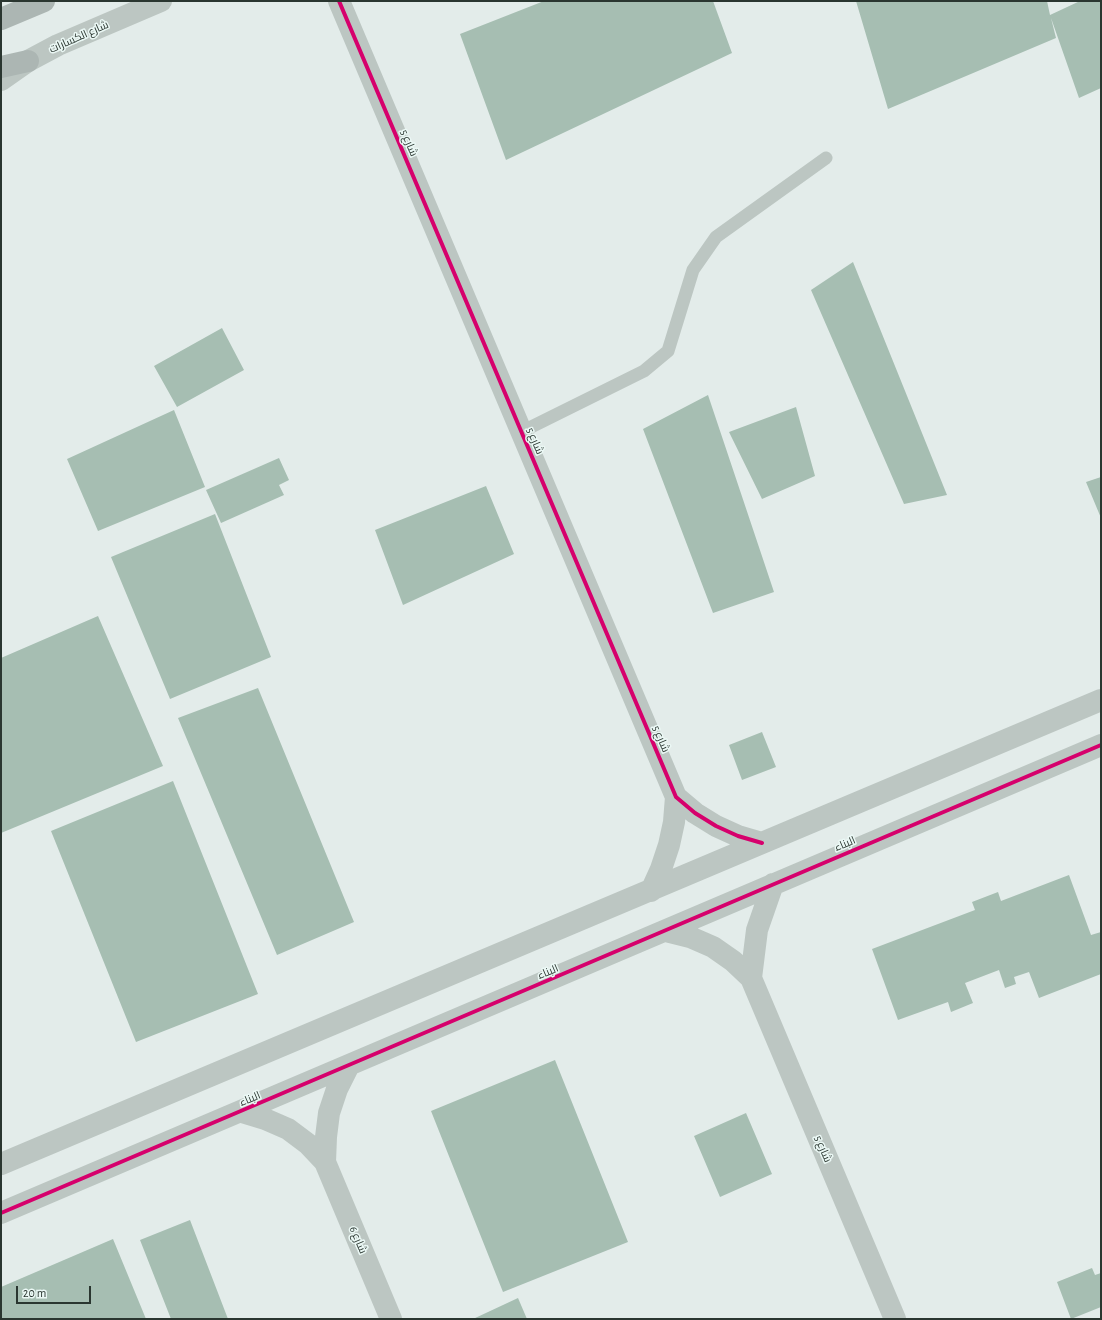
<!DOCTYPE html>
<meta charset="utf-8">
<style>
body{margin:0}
#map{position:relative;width:1102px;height:1320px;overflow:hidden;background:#e3ecea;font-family:"Alegreya Sans",sans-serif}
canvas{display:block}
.frame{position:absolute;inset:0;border:2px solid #2a3630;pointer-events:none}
.scale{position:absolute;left:16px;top:1286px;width:75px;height:18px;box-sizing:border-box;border:2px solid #2a3630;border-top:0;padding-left:5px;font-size:12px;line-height:14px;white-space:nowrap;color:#2a3630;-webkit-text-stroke:3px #ebf8f5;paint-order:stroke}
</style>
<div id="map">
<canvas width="1102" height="1320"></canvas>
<div class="frame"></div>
<div class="scale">20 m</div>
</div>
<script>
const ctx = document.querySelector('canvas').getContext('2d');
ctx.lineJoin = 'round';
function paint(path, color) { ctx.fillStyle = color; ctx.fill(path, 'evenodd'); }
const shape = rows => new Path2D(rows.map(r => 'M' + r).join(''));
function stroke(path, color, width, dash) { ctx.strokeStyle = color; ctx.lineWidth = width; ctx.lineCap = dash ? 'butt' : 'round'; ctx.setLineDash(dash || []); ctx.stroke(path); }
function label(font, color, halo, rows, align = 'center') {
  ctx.font = font + ' "Alegreya Sans",Cairo,sans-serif'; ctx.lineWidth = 3; ctx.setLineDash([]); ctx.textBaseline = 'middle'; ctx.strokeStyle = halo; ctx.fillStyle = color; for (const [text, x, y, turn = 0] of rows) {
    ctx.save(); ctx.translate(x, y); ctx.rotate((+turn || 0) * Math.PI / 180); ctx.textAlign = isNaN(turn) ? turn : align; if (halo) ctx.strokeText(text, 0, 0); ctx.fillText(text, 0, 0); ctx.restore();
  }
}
paint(shape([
 [544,1,713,1,732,53,506,160,460,34],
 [856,1,1047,1,1050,15,1080,1,1101,1,1101,88,1079,98,1051,18,1056,38,888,109],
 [853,262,947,495,904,504,811,290],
 [222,328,244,370,177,407,154,366],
 [708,395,774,592,713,613,643,429],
 [796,407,815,476,762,499,729,432],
 [174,410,205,487,98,531,67,459],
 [279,458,289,480,279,485,284,495,221,523,206,490],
 [1101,477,1101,518,1086,482],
 [486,486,514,554,403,605,375,530],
 [215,514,271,657,170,699,111,557],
 [98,616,163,766,1,833,1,658],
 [258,688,354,922,277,955,178,718],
 [762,732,776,767,742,780,729,745],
 [173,781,258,994,136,1042,51,831],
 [1069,875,1091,935,1101,932,1101,974,1039,998,1029,972,1014,977,1016,984,1005,988,999,970,965,983,973,1003,951,1012,948,1002,898,1020,872,949,975,910,972,902,998,892,1001,901],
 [555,1060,628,1242,503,1292,431,1111],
 [746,1113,772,1174,720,1197,694,1136],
 [190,1220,228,1319,171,1319,140,1240],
 [113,1239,146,1319,1,1319,1,1287],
 [1092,1268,1095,1275,1101,1273,1101,1307,1071,1319,1057,1282],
 [518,1298,527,1319,473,1319]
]), '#a6beb2');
stroke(shape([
 [521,432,644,371,668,351,693,270,716,237,826,158]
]), '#bcc6c2', 13);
stroke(shape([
 [339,1,676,797,695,813,716,826,738,836,762,843],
 [1,80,28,61,58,45,161,1],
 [651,891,661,869,669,845,674,822,676,797],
 [666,931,690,937,713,947,733,961,751,978,895,1319],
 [751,978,757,930,773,884],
 [242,1112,265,1119,288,1129,308,1144,325,1162,391,1319],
 [325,1162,326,1137,329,1113,337,1089,348,1067],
 [1,1164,1101,700],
 [1,1213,1101,745]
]), '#bcc6c2', 22);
stroke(shape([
 [1,19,44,1],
 [1,67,28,61]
]), '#acb6b3', 22);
stroke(shape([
 [339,1,676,797,695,813,716,826,738,836,762,843],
 [1,1213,1101,745]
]), '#d6006c', 4);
label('11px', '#2a3630', '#ebf8f5', [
 ["شارع الكسارات",79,37,-24],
 ["شارع 5",409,143,67],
 ["شارع 5",535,441,67],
 ["شارع 5",661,739,67],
 ["البناء",845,844,-23],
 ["البناء",548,972,-23],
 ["البناء",250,1099,-23],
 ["شارع 5",823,1149,67],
 ["شارع 6",358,1240,67]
]);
</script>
